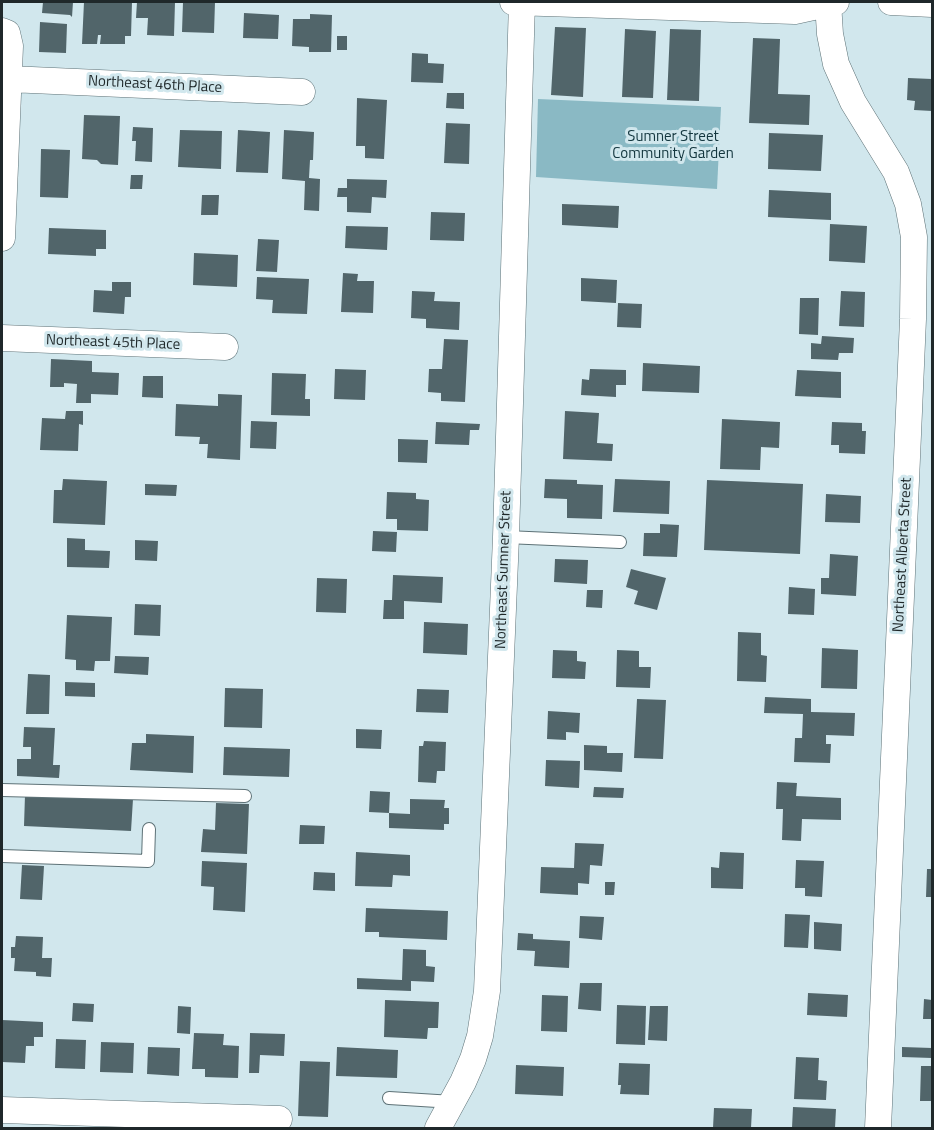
<!DOCTYPE html>
<style>
body{margin:0}
#map{position:relative;width:934px;height:1130px;overflow:hidden;background:#d1e7ed;font-family:"Titillium Web",sans-serif}
canvas{display:block}
.frame{position:absolute;inset:0;border:3px solid #1f282a;pointer-events:none}
</style>
<div id="map">
<canvas width="934" height="1130"></canvas>
<div class="frame"></div>
</div>
<script>
const ctx = document.querySelector('canvas').getContext('2d');
ctx.lineJoin = 'round';
function paint(path, color) { ctx.fillStyle = color; ctx.fill(path, 'evenodd'); }
const shape = rows => new Path2D(rows.map(r => 'M' + r).join(''));
function stroke(path, color, width, dash) { ctx.strokeStyle = color; ctx.lineWidth = width; ctx.lineCap = dash ? 'butt' : 'round'; ctx.setLineDash(dash || []); ctx.stroke(path); }
function label(font, color, halo, rows, align = 'center') {
  ctx.font = font + ' "Titillium Web",sans-serif'; ctx.lineWidth = 6; ctx.setLineDash([]); ctx.textBaseline = 'middle'; ctx.strokeStyle = halo; ctx.fillStyle = color; for (const [text, x, y, turn = 0] of rows) {
    ctx.save(); ctx.translate(x, y); ctx.rotate((+turn || 0) * Math.PI / 180); ctx.textAlign = isNaN(turn) ? turn : align; if (halo) ctx.strokeText(text, 0, 0); ctx.fillText(text, 0, 0); ctx.restore();
  }
}
paint(shape([
 [538,99,721,107,717,189,536,177]
]), '#8ab9c4');
paint(shape([
 [43,2,73,2,72,17,70,15,42,13],
 [84,2,132,2,131,36,125,36,125,44,100,44,101,35,98,35,97,44,82,44],
 [137,2,175,2,174,36,147,35,148,18,136,18],
 [183,2,215,2,214,33,182,32],
 [244,13,279,15,278,39,243,38],
 [310,14,332,15,331,52,309,52,309,47,292,46,293,19,310,19],
 [40,22,67,24,66,53,39,52],
 [555,27,586,28,583,97,551,95],
 [625,29,656,31,653,98,622,97],
 [670,29,701,30,699,101,667,100],
 [337,36,347,36,347,50,337,50],
 [753,38,780,39,778,94,810,95,809,125,749,123],
 [412,53,428,54,428,63,444,64,443,83,411,82],
 [908,78,932,79,932,111,914,110,915,101,907,100],
 [447,93,464,93,464,109,446,108],
 [357,98,387,100,384,159,365,158,365,146,356,146],
 [84,115,120,116,118,165,101,164,97,160,82,159],
 [446,123,470,124,469,164,444,163],
 [133,127,153,128,152,162,135,161,136,141,132,141],
 [180,130,222,131,221,169,178,167],
 [238,130,270,132,268,173,236,172],
 [284,130,314,132,313,160,310,160,309,178,320,179,319,211,304,210,305,181,282,179],
 [769,133,823,135,821,171,768,169],
 [41,149,70,150,68,198,40,197],
 [131,175,143,175,142,189,130,189],
 [347,179,387,180,386,198,372,197,371,213,347,212,347,197,337,197,338,188,347,188],
 [769,190,831,193,831,220,768,217],
 [202,195,219,195,218,215,201,215],
 [562,204,619,206,618,228,562,225],
 [431,212,465,213,464,241,430,240],
 [830,224,867,226,865,263,829,261],
 [346,226,388,227,387,250,345,248],
 [49,228,106,230,106,249,96,249,96,256,48,254],
 [258,239,279,240,277,272,256,271],
 [194,253,238,255,237,287,193,285],
 [343,273,358,274,357,281,374,281,373,313,341,312],
 [257,277,309,279,307,314,272,313,273,300,256,299],
 [581,278,617,280,616,303,581,301],
 [112,282,131,282,131,297,125,297,124,314,93,312,94,290,112,291],
 [412,291,435,292,434,301,460,302,459,330,426,328,426,319,411,318],
 [841,291,865,292,864,327,839,326],
 [800,298,819,298,818,335,799,334],
 [618,303,642,304,641,328,617,327],
 [822,336,854,338,853,353,839,353,838,360,811,359,811,343,821,344],
 [444,339,468,340,465,402,441,401,441,393,428,392,429,369,442,369],
 [51,359,92,361,92,372,119,373,118,395,91,394,91,403,76,403,77,384,64,383,64,387,50,387],
 [643,363,700,366,699,393,642,391],
 [335,369,366,370,365,400,334,399],
 [590,369,626,370,626,385,616,385,616,397,581,395,582,379,589,380],
 [797,370,841,372,841,398,795,396],
 [272,373,306,374,305,399,310,399,310,416,271,415],
 [143,376,163,376,163,398,142,397],
 [218,394,242,395,240,460,207,458,208,444,199,444,200,437,175,436,176,404,218,406],
 [66,411,83,411,83,425,79,424,78,451,40,450,42,418,65,419],
 [565,411,599,413,597,443,613,444,612,461,563,459],
 [722,419,780,422,779,448,761,447,760,470,720,469],
 [251,421,277,422,276,449,250,448],
 [436,422,480,424,479,430,470,430,469,445,435,444],
 [832,422,862,423,862,431,866,431,865,454,839,453,839,445,831,445],
 [398,439,428,440,427,463,398,462],
 [63,479,107,481,105,525,53,523,54,490,62,490],
 [545,479,577,480,577,484,603,485,602,519,567,518,567,499,544,498],
 [615,479,670,481,669,514,613,512],
 [707,480,803,484,800,554,704,550],
 [145,484,177,485,176,496,145,495],
 [387,492,416,493,416,499,429,500,428,531,397,530,397,519,386,519],
 [826,494,861,496,860,523,825,522],
 [660,524,679,525,677,557,643,556,644,533,660,533],
 [373,531,397,532,396,552,372,551],
 [67,538,85,539,85,550,110,551,109,568,67,567],
 [135,540,158,541,157,561,135,560],
 [830,554,858,556,856,596,821,594,821,578,829,578],
 [555,559,588,560,587,584,554,582],
 [631,569,666,578,657,610,634,604,638,591,626,587],
 [393,575,443,577,442,603,404,601,404,619,383,619,384,600,392,600],
 [317,578,347,579,346,613,316,612],
 [789,587,815,589,814,615,788,614],
 [587,590,603,590,602,608,586,607],
 [135,604,161,605,160,636,134,635],
 [67,615,112,617,110,661,95,661,94,671,76,670,76,660,65,659],
 [424,622,468,624,467,655,423,653],
 [738,632,761,633,761,655,767,656,766,682,737,681],
 [822,648,858,650,857,689,821,688],
 [553,650,577,651,577,661,586,662,585,679,552,678],
 [617,650,639,651,639,667,651,667,650,688,616,687],
 [115,656,149,657,148,675,114,673],
 [28,674,50,675,49,714,26,714],
 [65,682,95,683,95,697,65,696],
 [225,688,263,689,262,728,224,727],
 [417,689,449,690,448,713,416,712],
 [765,697,811,699,811,712,855,713,854,736,826,735,826,744,831,744,830,763,794,762,795,738,802,738,803,714,764,713],
 [637,699,666,700,663,759,634,758],
 [548,711,580,713,579,733,566,732,566,740,547,739],
 [24,727,55,728,53,765,60,765,59,778,17,776,17,759,31,759,31,747,23,747],
 [356,729,382,730,381,749,356,748],
 [146,734,194,736,193,773,130,770,132,743,146,743],
 [424,741,446,742,445,771,437,771,436,783,418,782,419,746,423,746],
 [584,745,607,746,607,753,623,753,622,772,584,770],
 [224,747,290,749,289,777,223,775],
 [546,760,580,761,579,788,545,786],
 [777,782,797,783,796,796,841,798,841,820,802,819,801,841,782,840,783,809,776,809],
 [594,787,624,788,623,798,593,797],
 [370,791,390,792,389,813,369,812],
 [25,795,133,799,131,831,24,826],
 [410,799,445,800,444,808,449,808,449,824,444,824,444,830,389,828,389,813,410,814],
 [216,803,249,804,247,854,201,852,203,829,215,830],
 [300,825,325,826,324,844,299,844],
 [575,843,604,844,602,866,590,865,589,884,578,883,578,895,540,893,541,867,574,868],
 [356,852,410,855,410,876,393,875,392,887,355,886],
 [720,852,744,853,743,889,711,888,711,867,719,868],
 [796,860,824,861,822,897,805,896,805,888,795,888],
 [202,861,247,863,245,912,213,910,214,887,201,886],
 [22,865,44,866,42,900,20,899],
 [927,869,932,869,932,897,926,897],
 [314,872,335,873,335,891,313,890],
 [605,882,615,882,614,895,605,895],
 [366,908,448,911,447,940,379,937,379,932,365,932],
 [785,914,810,915,808,948,784,947],
 [580,916,604,917,602,940,579,938],
 [814,922,842,924,841,951,814,949],
 [518,933,533,934,533,939,570,941,569,968,534,966,535,951,517,950],
 [16,936,43,937,42,958,52,958,51,977,36,976,36,972,14,971,15,958,11,958,11,947,15,947],
 [403,949,426,950,426,966,435,967,434,982,411,981,411,991,357,989,357,978,402,980],
 [580,983,602,983,601,1011,578,1009],
 [808,993,848,995,847,1017,807,1015],
 [542,995,568,996,567,1032,541,1031],
 [924,999,932,1000,932,1019,923,1019],
 [385,1000,439,1002,438,1028,428,1028,427,1039,384,1037],
 [73,1003,94,1004,93,1022,72,1021],
 [617,1005,646,1006,645,1045,616,1044],
 [178,1006,191,1007,190,1034,177,1033],
 [650,1006,668,1006,667,1041,648,1040],
 [2,1020,43,1022,43,1037,34,1037,34,1046,26,1046,25,1063,2,1062],
 [194,1033,224,1034,223,1045,239,1046,238,1078,205,1077,205,1069,192,1069],
 [250,1033,285,1034,284,1056,260,1055,259,1073,249,1073],
 [56,1039,86,1040,85,1069,55,1068],
 [101,1042,134,1043,133,1073,100,1072],
 [148,1047,180,1048,179,1076,147,1074],
 [337,1047,398,1050,397,1078,336,1076],
 [902,1047,932,1048,932,1058,902,1057],
 [796,1057,819,1058,818,1080,827,1081,826,1100,794,1099],
 [300,1061,330,1062,328,1117,298,1116],
 [619,1063,650,1064,649,1095,620,1094,621,1085,618,1085],
 [516,1065,564,1067,563,1096,515,1094],
 [921,1066,932,1066,932,1101,920,1101],
 [793,1107,836,1109,835,1128,792,1128],
 [714,1108,752,1109,751,1128,713,1128]
]), '#51656a');
const service = shape([
 [506,537,620,542],
 [2,790,245,796],
 [2,856,148,861,149,829],
 [389,1098,453,1102]
]);
const minor = shape([
 [513,2,795,11,836,2],
 [828,2,830,34,836,64,853,102,896,172,908,204,914,237,913,319,878,1128],
 [891,2,932,4],
 [2,31,7,33,10,46,2,238],
 [9,79,302,92],
 [2,338,225,347],
 [2,1110,279,1119],
 [438,1128,463,1082,473,1059,480,1036,487,991,506,537,522,2]
]);
stroke(service, '#5e7277', 14);
stroke(minor, '#5e7277', 27);
stroke(service, '#fff', 12);
stroke(minor, '#fff', 26);
label('15px', '#1f282a', '#d1e7ed', [
 ["Northeast 46th Place",155,85,3],
 ["Northeast 45th Place",113,343,2],
 ["Northeast Alberta Street",903,555,-87],
 ["Northeast Sumner Street",504,570,-88]
]);
label('15px', '#13363e', '#d1e7ed', [
 ["Sumner Street",673,137],
 ["Community Garden",673,154]
]);
</script>
